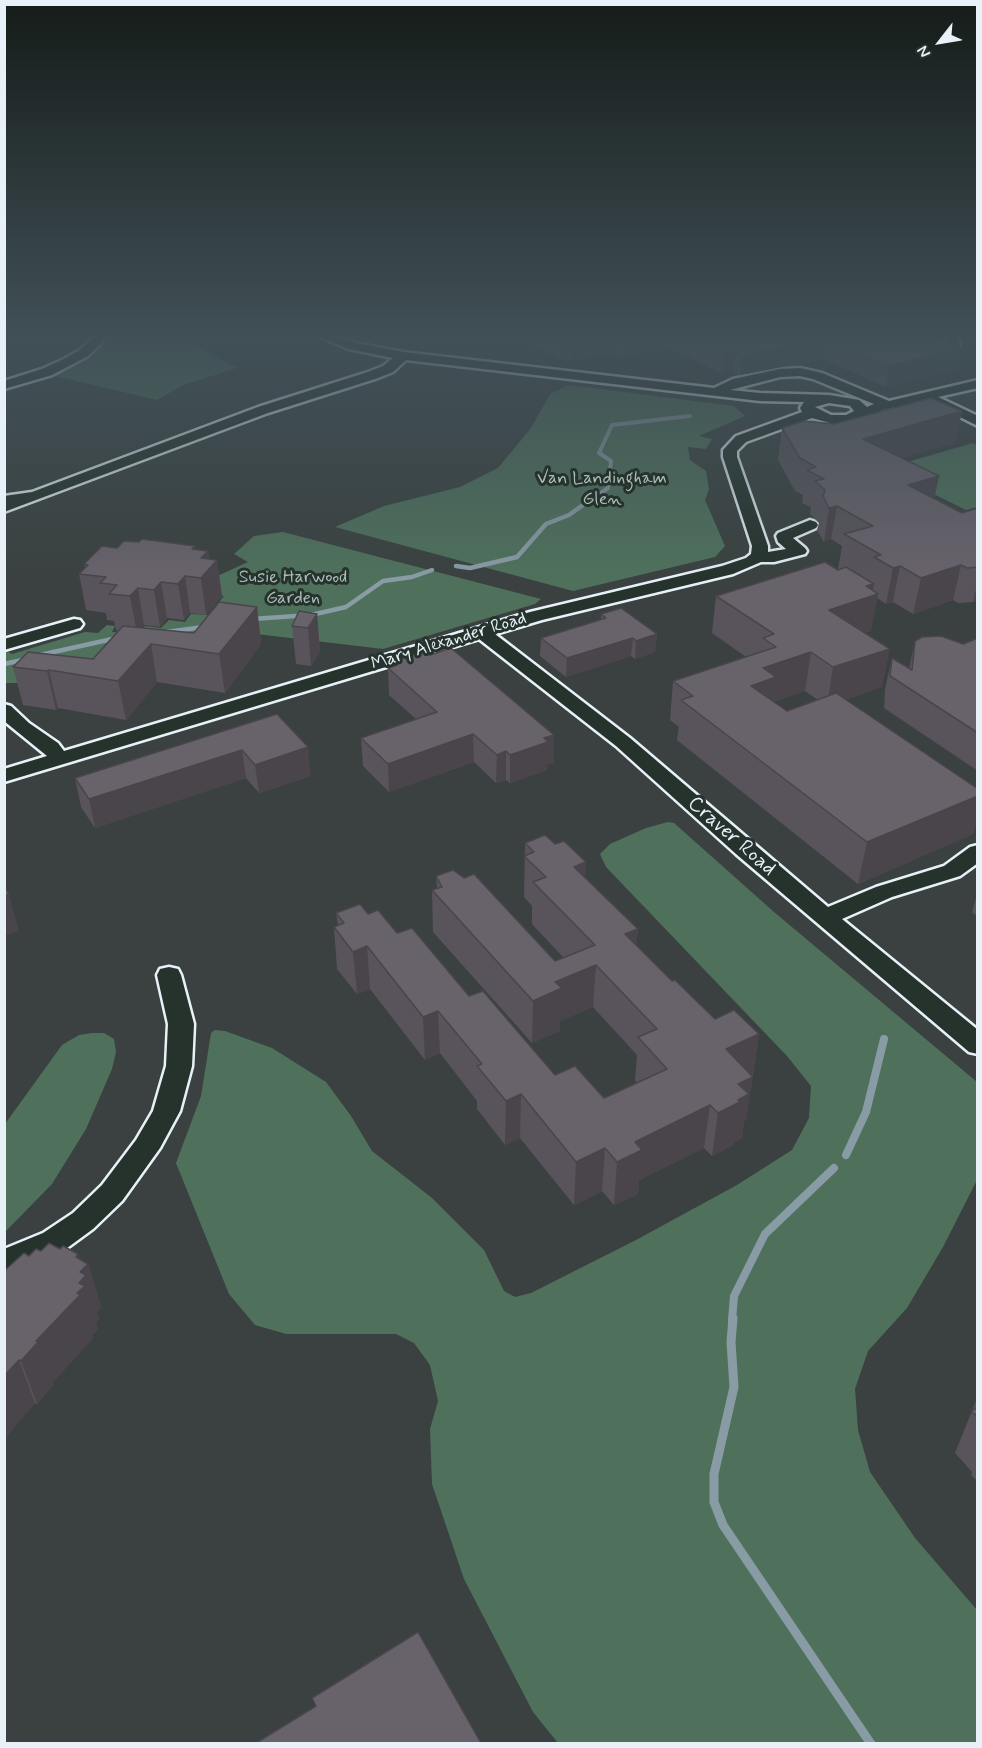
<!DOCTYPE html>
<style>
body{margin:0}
#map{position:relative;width:982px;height:1748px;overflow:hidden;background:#26332d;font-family:Mynerve,sans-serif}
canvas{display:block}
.frame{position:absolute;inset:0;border:6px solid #e8f1f8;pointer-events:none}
.north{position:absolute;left:910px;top:12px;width:60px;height:60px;-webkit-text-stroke:4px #26332d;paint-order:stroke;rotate:239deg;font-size:16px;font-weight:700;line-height:24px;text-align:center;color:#e8f1f8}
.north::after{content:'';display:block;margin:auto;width:21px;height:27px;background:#e8f1f8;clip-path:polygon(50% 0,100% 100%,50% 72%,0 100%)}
</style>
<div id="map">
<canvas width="982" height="1748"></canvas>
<div class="frame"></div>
<div class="north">N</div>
</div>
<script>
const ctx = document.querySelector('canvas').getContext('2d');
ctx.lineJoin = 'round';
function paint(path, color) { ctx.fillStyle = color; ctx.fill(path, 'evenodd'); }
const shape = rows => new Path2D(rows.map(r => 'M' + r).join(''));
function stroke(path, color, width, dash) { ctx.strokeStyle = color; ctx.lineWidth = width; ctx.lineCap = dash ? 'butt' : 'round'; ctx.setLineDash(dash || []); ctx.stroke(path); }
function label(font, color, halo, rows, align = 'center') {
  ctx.font = font + ' Mynerve,sans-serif'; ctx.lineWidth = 6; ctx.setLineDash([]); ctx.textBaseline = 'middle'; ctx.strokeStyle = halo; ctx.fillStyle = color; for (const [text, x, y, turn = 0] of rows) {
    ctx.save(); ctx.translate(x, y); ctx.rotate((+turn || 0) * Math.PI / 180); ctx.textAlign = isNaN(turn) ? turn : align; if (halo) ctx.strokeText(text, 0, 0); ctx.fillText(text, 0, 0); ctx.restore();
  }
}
paint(shape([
 [5,334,977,334,977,1743,5,1743]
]), '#3a4140');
paint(shape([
 [112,334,214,334,186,341,237,368,183,385,157,400,51,375,87,358],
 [569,385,734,406,745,416,699,436,712,439,706,449,688,447,690,460,706,471,709,489,705,500,725,546,715,557,573,591,335,527,384,506,460,487,498,468,531,428,550,394],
 [973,443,977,445,977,507,966,510,883,469],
 [283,532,541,599,535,604,383,649,248,633,228,634,17,683,5,683,5,650,12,654,85,632,98,633,107,625,115,626,112,632,137,634,145,626,161,628,169,620,185,622,191,614,208,615,224,596,209,593,213,578,248,562,234,554,254,536],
 [668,822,674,823,774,912,977,1082,977,1180,943,1247,907,1308,868,1351,855,1389,858,1430,870,1472,915,1538,977,1610,977,1743,558,1743,533,1712,464,1579,432,1484,430,1429,438,1401,430,1365,414,1343,396,1334,286,1334,255,1325,229,1294,176,1163,201,1096,211,1033,215,1030,225,1031,272,1048,326,1082,351,1116,372,1151,432,1198,484,1250,504,1291,515,1297,531,1293,636,1240,737,1185,792,1150,809,1118,811,1086,787,1056,606,867,600,854,610,844,646,828],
 [92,1033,104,1033,114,1039,116,1052,112,1069,86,1129,52,1184,5,1232,5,1124,62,1045,79,1035]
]), '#4f715c');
stroke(shape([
 [588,502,608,488,611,461,599,453,612,425,690,416]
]), '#899ca6', 4);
stroke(shape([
 [456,566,470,568,517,557,546,524,569,515,590,500],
 [252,619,311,615,346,607,383,581,412,577,432,570],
 [166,632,204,627],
 [40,655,117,638],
 [4,664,27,659]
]), '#899ca6', 4.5);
stroke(shape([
 [846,1155,866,1112,884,1039],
 [732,1320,734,1296,765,1234,834,1168]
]), '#899ca6', 8);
stroke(shape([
 [733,1318,731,1342,734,1387,714,1474,714,1502,723,1525,871,1744]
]), '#899ca6', 9);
const minor = shape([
 [97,334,110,334,88,356,52,375,4,389,4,381,42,369,64,359,80,350,97,334],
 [313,334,330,334,356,343,403,352,714,388,733,379,780,369,800,368,822,373,889,401,978,380,978,388,938,397,978,416,978,426,926,400,883,410,848,423,830,423,812,418,746,442,737,451,737,457,768,546,768,552,786,549,778,542,776,536,778,533,810,520,816,522,818,525,816,528,793,538,805,548,807,551,805,554,774,562,761,562,733,574,542,620,495,634,630,738,828,907,876,887,944,866,970,847,978,845,978,863,960,876,892,897,842,919,978,1030,978,1054,969,1052,736,854,616,746,479,639,4,782,4,769,47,756,4,721,4,704,11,706,29,723,58,743,64,751,530,612,722,566,746,558,751,554,752,546,723,457,723,450,736,436,802,412,800,408,804,402,760,401,406,360,393,372,378,378,268,413,4,512,4,496,32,492,258,407,368,372,383,366,393,358,349,349,313,334],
 [800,376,813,379,874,404,867,407,859,400,829,395,760,393,730,390,780,377,800,376],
 [829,403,850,406,854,411,846,415,831,415,815,407,829,403],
 [949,334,961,334,958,338,960,344,958,347,950,347,946,338,949,334],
 [74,619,80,620,83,624,80,628,4,650,4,639,74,619],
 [169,967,178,969,181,975,194,1024,192,1066,180,1111,160,1148,122,1201,93,1229,63,1251,4,1275,4,1249,43,1233,73,1213,102,1185,136,1140,153,1111,166,1066,168,1024,157,975,160,969,169,967]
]);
stroke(minor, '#e8f1f8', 5);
paint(minor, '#26332d');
paint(shape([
 [512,334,927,334,962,348,958,369,886,387,823,359,740,375,733,372,723,374,668,347,622,357,613,352,572,361,567,358,560,360],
 [962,411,955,443,902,458,939,476,934,498,962,513,978,508,978,600,973,602,958,603,953,600,913,614,893,602,886,604,877,598,871,631,865,633,882,687,845,700,978,789,978,817,973,834,858,884,677,740,679,727,670,720,673,681,746,657,712,633,716,596,839,569,838,569,842,546,831,539,824,542,817,530,819,523,810,514,811,507,802,503,803,495,795,491,778,460,782,428],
 [805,691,818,700,787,711,773,702],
 [139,542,195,546,195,549,208,551,209,559,217,560,222,596,206,615,190,613,184,620,167,618,160,627,144,625,141,628,194,633,257,607,261,644,225,693,157,682,126,720,58,708,56,710,23,705,13,667,93,659,118,630,116,630,114,621,107,620,106,613,86,610,79,574,85,568,84,564,117,548],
 [317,614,320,652,311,666,296,664,292,626],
 [601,614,657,634,655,652,635,659,631,656,566,677,540,656,541,638,601,619],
 [978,638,978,771,884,708,885,689,892,658,909,669,915,641,963,644],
 [393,661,554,763,547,765,547,770,510,783,506,780,496,783,474,762,389,792,363,766,361,738,416,719,389,695,388,668,393,666],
 [277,714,311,776,259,793,246,778,95,828,81,807,75,778],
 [525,843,586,878,638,929,636,945,672,981,715,1019,759,1034,746,1120,744,1121,742,1138,734,1142,733,1145,712,1156,704,1148,639,1180,638,1194,614,1205,602,1191,574,1205,520,1138,505,1145,477,1109,477,1101,440,1053,425,1060,370,989,357,994,337,969,334,927,338,925,336,913,368,914,397,933,469,996,555,1075,604,1098,637,1083,635,1080,637,1055,593,1007,560,1021,560,1031,532,1043,433,932,432,890,437,889,436,876,555,961,564,958,532,924,532,906,524,897],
 [978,891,978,917,972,912],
 [41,1251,80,1259,88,1264,101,1307,97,1312,99,1319,96,1322,98,1329,92,1335,93,1338,52,1383,53,1385,37,1404,35,1403,27,1411,4,1440,4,1271,29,1256],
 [978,1396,978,1482,971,1475,972,1472,955,1453]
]), '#59545c');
paint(shape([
 [604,334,614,334,613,352,572,361,573,341],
 [636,334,669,334,668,347,622,357,624,337],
 [568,338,567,358,560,360,560,340],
 [826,339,823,359,740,375,742,355],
 [962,348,958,369,886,387,889,366],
 [735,351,733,372,723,374,725,354],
 [962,411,955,443,858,471,863,439],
 [939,476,932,509,908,485],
 [837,506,831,539,824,542,829,508],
 [208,551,210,568,217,560,222,596,206,615,201,578,201,558],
 [961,565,953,600,913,614,921,578],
 [900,566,893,602,886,604,893,568],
 [185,576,190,613,184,620,178,584],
 [978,581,978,600,973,602],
 [161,582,167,618,160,627,154,590],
 [874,584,872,596,878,594,871,631,822,648,829,610,866,586],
 [138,588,144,625,137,633,130,596],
 [257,607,261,644,225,693,219,654],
 [317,614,320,652,311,666,308,628],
 [657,634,655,652,635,659,636,641],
 [633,638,631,656,566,677,567,658],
 [151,644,157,682,126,720,118,681],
 [890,649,882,687,827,706,833,667],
 [811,652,805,691,773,702,751,686,763,668],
 [49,670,58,708,56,710,47,671],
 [473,734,474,762,389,792,388,764],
 [554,735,554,763,547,765,547,770,510,783,510,755,544,738],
 [308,747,311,776,259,793,255,765],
 [242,750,246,778,95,828,89,799],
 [506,751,506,780,496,783,497,755],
 [978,796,978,817,973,834,858,884,867,842],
 [586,862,584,904,574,867],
 [9,894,19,931,4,936,4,896],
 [638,929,634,971,625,934],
 [367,946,370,989,357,994,353,952],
 [596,965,593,1007,560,1021,560,1031,532,1043,533,1001,555,982],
 [438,1011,440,1053,425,1060,423,1017],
 [759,1034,752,1077,726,1049],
 [753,1077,746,1120,744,1121,742,1138,734,1142,733,1145,712,1156,718,1113,738,1084],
 [521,1094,520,1138,505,1145,506,1101],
 [710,1105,704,1148,639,1180,638,1194,614,1205,617,1162,635,1142],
 [605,1148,602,1191,574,1205,576,1162],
 [78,1254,83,1269,88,1264,101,1307,97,1312,99,1319,96,1322,98,1329,92,1335,93,1338,52,1383,53,1385,37,1404,21,1361,36,1341,77,1293,79,1283,76,1257],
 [19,1360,35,1403,4,1440,4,1376]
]), '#49454b');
const building = shape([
 [549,334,604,334,573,341,568,338,560,340,549,334],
 [618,334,636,334,624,337,618,334],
 [684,334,927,334,962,348,889,366,826,339,742,355,735,351,725,354,684,334],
 [931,398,962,411,863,439,939,476,908,485,962,513,978,508,978,567,967,568,961,565,921,578,900,566,893,568,874,557,881,555,844,534,873,526,837,506,829,508,823,496,825,490,815,481,824,479,807,470,816,467,800,458,782,428,804,421,834,424,931,398],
 [142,539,195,546,192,549,208,551,201,558,217,560,201,578,185,576,178,584,161,582,154,590,138,588,130,596,109,594,117,585,100,583,106,577,79,574,88,565,84,564,102,546,117,548,124,541,139,542,142,539],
 [825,562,838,570,846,567,874,584,866,586,878,594,829,610,890,649,833,667,811,652,763,668,776,677,751,686,787,711,836,693,978,789,978,796,867,842,681,700,693,696,673,681,776,647,763,638,774,634,716,596,825,562],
 [219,602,257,607,219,654,151,644,118,681,49,670,47,671,13,667,28,652,93,659,123,626,194,633,219,602],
 [621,608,657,634,636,641,633,638,567,658,541,638,606,618,601,614,621,608],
 [299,611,317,614,308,628,292,626,299,611],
 [941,636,963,644,978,638,978,733,890,676,892,658,912,670,915,641,922,637,941,636],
 [451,648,554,735,544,738,548,742,510,755,506,751,497,755,473,734,388,764,361,738,437,712,388,668,397,665,393,661,426,651,430,655,451,648],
 [277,714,308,747,255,765,242,750,89,799,75,778,277,714],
 [545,835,555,844,564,841,586,862,574,867,638,929,625,934,672,981,675,980,715,1019,734,1010,759,1034,726,1049,753,1077,738,1084,749,1094,738,1100,740,1102,718,1113,710,1105,635,1142,642,1150,617,1162,605,1148,576,1162,521,1094,506,1101,477,1066,482,1064,438,1011,423,1017,367,946,353,952,334,927,344,923,336,913,360,904,368,914,378,910,397,933,412,928,469,996,483,991,555,1075,575,1066,604,1098,667,1069,638,1037,657,1029,596,965,555,982,562,988,533,1001,432,890,442,887,436,876,453,870,464,878,474,874,555,961,595,945,533,882,546,877,524,856,534,852,525,843,545,835],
 [4,886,9,894,4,896,4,886],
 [49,1243,60,1249,63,1246,78,1254,76,1257,88,1264,80,1272,86,1275,79,1283,85,1286,77,1293,80,1295,36,1341,38,1342,21,1361,19,1360,4,1376,4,1271,24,1253,29,1256,36,1249,41,1251,49,1243],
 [978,1407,978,1417,971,1411,978,1407],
 [418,1632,481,1743,256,1743,316,1706,312,1698,418,1632]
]);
paint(building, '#68626b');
stroke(building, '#49454b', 1.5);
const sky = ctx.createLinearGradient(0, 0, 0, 579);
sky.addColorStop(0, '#151c19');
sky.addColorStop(0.58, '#415057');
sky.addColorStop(1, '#41505700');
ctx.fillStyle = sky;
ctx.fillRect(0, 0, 982, 579);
label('18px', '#abbeba', '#26332d', [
 ["Van Landingham",602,479],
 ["Glen",602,500],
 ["Susie Harwood",293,578],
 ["Garden",293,599]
]);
label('18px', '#e8f1f8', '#26332d', [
 ["Mary Alexander Road",449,642,-17]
]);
label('21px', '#e8f1f8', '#26332d', [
 ["Craver Road",731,837,41]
]);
</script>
